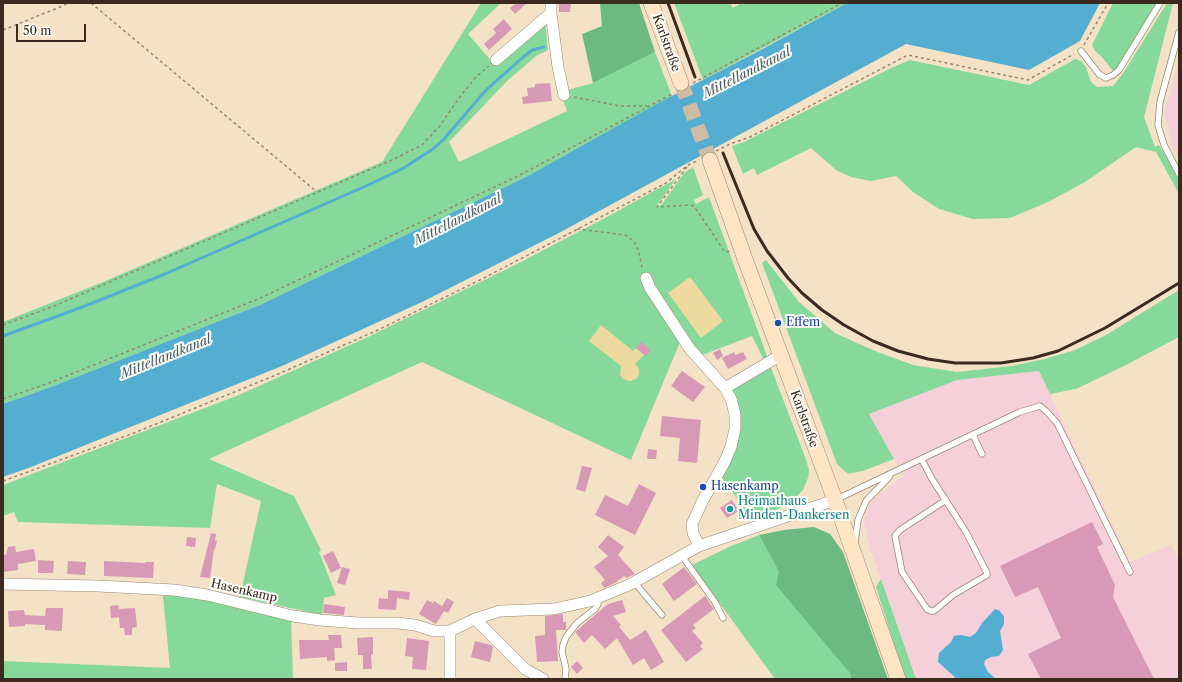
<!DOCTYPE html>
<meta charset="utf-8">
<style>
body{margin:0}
#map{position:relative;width:1182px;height:682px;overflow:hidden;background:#f3e2c6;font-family:"Libre Caslon Text",serif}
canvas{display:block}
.frame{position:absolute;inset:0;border:4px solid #3b2a1e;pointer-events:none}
.scale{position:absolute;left:16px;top:24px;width:70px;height:18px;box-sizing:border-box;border:2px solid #3b2a1e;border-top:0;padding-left:5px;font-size:12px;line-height:14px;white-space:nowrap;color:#3b2a1e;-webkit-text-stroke:3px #fdfcf7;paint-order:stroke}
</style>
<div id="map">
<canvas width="1182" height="682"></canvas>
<div class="frame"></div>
<div class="scale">50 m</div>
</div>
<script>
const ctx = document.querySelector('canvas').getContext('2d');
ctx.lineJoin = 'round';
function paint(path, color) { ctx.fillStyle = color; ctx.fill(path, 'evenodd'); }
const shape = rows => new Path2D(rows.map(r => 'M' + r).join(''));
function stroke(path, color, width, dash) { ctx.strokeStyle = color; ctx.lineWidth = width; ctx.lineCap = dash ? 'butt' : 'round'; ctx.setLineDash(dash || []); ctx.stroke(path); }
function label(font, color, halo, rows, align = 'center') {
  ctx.font = font + ' "Libre Caslon Text",serif'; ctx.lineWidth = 4; ctx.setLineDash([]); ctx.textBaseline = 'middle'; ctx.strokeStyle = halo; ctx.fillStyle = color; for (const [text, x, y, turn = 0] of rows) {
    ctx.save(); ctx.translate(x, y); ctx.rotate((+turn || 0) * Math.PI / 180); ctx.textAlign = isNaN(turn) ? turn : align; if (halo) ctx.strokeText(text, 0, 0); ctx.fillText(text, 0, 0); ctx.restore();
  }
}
paint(shape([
 [1179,60,1179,159,1172,147,1164,112],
 [1039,371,1130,562,1171,545,1179,561,1179,679,916,679,872,554,864,526,865,512,873,499,904,476,869,414,957,380]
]), '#f5cfda');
paint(shape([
 [481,3,501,3,468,34,494,64,545,20,548,50,536,56,507,81,449,142,459,162,567,111,560,92,593,83,655,52,672,96,526,177,260,305,51,387,3,404,3,322,103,282,382,162],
 [674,3,730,3,733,8,741,3,847,3,703,80],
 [1113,3,1156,3,1117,69,1112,70,1102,57,1095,51,1092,45],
 [1167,3,1173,3,1144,117,1155,147,1159,145,1179,178,1179,194,1156,152,1136,147,1085,182,1048,202,1010,218,973,219,939,209,913,192,896,176,871,181,851,177,836,170,811,148,757,175,754,168,743,174,732,146,744,142,891,68,910,60,1029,85,1075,59,1081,61,1086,67,1091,82,1097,87,1113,86,1124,72],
 [693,167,703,195,694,200,696,204,709,197,768,359,765,362,752,336,694,358,680,342,631,460,422,362,209,459,294,496,321,550,319,552,336,595,324,598,322,615,240,597,261,501,217,484,210,528,18,522,14,512,3,516,3,485,239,395,370,336,511,267,605,218,676,179,656,207,662,204,684,173],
 [766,260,799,302,835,333,875,351,913,365,957,372,1011,366,1045,359,1075,350,1106,335,1179,290,1179,337,1124,366,1076,389,1050,394,1039,371,957,380,869,414,894,459,863,471,848,474,837,464,762,263],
 [770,365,805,457,809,470,808,478,803,490,790,503,753,521,721,476,733,450,730,391],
 [759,535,779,572,850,673,851,679,775,679,692,565,729,547],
 [881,579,916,679,905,679,876,587],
 [163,596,188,596,291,619,293,679,3,679,3,661,170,668]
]), '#86d99a');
paint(shape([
 [600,3,639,3,655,52,593,83,582,34,602,26],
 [814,527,830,534,843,552,888,679,851,679,850,673,776,585,779,572,759,535,784,530]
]), '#6cb982');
paint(shape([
 [690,277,723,321,701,338,668,293],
 [601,325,633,351,636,348,644,355,635,364,638,367,639,371,639,375,636,379,630,381,623,379,620,375,621,366,589,341]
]), '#eeda9e');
paint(shape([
 [847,3,1100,3,1080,41,1029,70,906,44,557,234,422,302,282,366,31,467,3,477,3,404,51,387,260,305,526,177,662,101,757,52],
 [995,609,1000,611,1004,617,1004,624,1000,631,1003,650,999,656,991,657,985,660,984,664,988,672,996,679,957,679,938,662,939,653,951,642,954,636,961,635,970,637,976,633,982,623]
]), '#53aed1');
stroke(shape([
 [3,336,85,306,165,274,366,186,402,169,433,149,444,139,486,90,522,58,532,50,544,47]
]), '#53aed1', 3);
paint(shape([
 [516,3,527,3,515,14,510,8],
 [559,3,571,3,570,12,559,12],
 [504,19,512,29,489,50,484,44,496,33,493,29],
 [550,83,552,101,523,104,522,97,528,96,527,88,535,87,535,84],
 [641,342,651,350,646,356,636,348],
 [720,349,723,356,717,360,713,353],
 [734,352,735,355,743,352,747,359,728,369,722,358],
 [682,371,705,387,693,402,671,386],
 [662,416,701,420,697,463,678,461,680,438,660,436],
 [648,449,657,450,656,459,647,459],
 [582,466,592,468,585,492,576,489],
 [639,484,656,493,635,535,595,515,605,495,628,506],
 [732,500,739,511,727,518,720,508],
 [1092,522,1103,544,1097,547,1115,585,1113,597,1154,679,1041,679,1028,654,1061,638,1038,587,1015,597,1000,566],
 [211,533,216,534,215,541,217,541,215,549,214,549,210,578,200,577],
 [608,535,624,547,618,555,635,574,626,578,624,576,615,583,604,588,601,583,605,580,594,567,608,556,598,547],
 [187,537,196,538,195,547,186,546],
 [15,546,16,552,34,549,36,561,18,564,18,570,3,572,3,555,6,555,8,547],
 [333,551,341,568,331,573,323,556],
 [38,560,54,561,53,573,38,573],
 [68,561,86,562,85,575,67,574],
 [104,561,145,563,145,562,154,562,153,578,104,576],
 [342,567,350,569,345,585,337,583],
 [684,567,697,584,674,601,662,584],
 [388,590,410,592,409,600,397,598,396,610,378,609,379,598,388,599],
 [705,596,714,609,693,625,696,628,692,631,703,643,700,646,703,649,686,662,661,630],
 [447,598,454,602,448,613,444,611,436,624,419,614,427,600,433,603,434,601,442,606],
 [622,600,626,612,613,616,621,625,619,627,630,640,646,630,664,662,651,670,644,658,633,665,617,638,605,649,592,635,584,643,575,632,608,604],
 [324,604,345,607,344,615,323,613],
 [118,605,119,609,135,608,137,627,132,628,132,635,125,635,124,628,120,628,119,617,111,618,110,606],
 [46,608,63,608,62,631,45,630,45,625,25,624,25,626,9,627,8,611,24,610,25,615,45,616],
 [563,614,563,622,566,622,566,630,556,630,558,661,537,662,535,636,545,635,545,616],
 [328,635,341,635,342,648,334,648,335,660,327,661,327,657,300,659,299,640,329,640],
 [373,637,373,654,371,655,372,669,363,669,363,655,358,655,357,638],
 [407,638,429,641,426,670,412,669,413,657,405,656],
 [475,641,491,645,493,647,490,662,471,657],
 [577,661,583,668,577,674,571,667],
 [347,662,347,671,335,671,335,663]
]), '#d799b6');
stroke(shape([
 [681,83,710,160]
]), '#cebda4', 15, [15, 8]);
const lane = shape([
 [1179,32,1160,102,1158,125,1164,145,1179,174],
 [1081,51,1099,74,1106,78,1113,75,1119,70,1160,3],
 [973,435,982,454],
 [922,460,932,479,966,532,987,573,987,575,953,595,934,611,931,611,927,609,902,572,895,536,900,530,946,500],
 [835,500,1020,412,1040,406,1047,412,1057,423,1130,572],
 [855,543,858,520,866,501,889,477],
 [682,556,715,602,723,618],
 [634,582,662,615],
 [565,679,566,669,562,652,563,645,566,637,577,623,595,609,598,604,598,598]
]);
const street = shape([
 [551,3,551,13,558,67,564,95],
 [496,60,551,13],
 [646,278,650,288,690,349,725,388,731,399,735,414,735,429,731,447,724,463,702,502,692,524,693,533,699,546],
 [725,388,781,355],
 [3,584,98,586,174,590,207,595,293,616,320,620,358,623,397,623,415,625,434,631,450,631,475,619,500,611,554,609,590,601,629,585,699,546,835,500],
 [475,619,525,669,543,679],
 [450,679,450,631]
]);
const secondary = shape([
 [651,3,681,83],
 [710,160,746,262,835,500,898,679]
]);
stroke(lane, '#978672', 7);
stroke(street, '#978672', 12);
stroke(secondary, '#978672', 16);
stroke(shape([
 [91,3,317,192],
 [3,30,60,7,68,3],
 [1084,45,1108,3],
 [693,83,842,3],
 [574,97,620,106,647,106],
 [716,151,730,144,750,137,908,55,1028,80,1074,54],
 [687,167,657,207,690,205,694,206,725,252,730,251],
 [577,229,625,235,634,241,639,252,642,268],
 [3,325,54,306,392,160,422,145,439,127,462,94,476,77,489,66],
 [3,399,49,383,258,299,520,175,674,93],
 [3,481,134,433,276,375,378,330,480,280,666,183,688,165,699,160]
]), '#978672', 1.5, [3, 3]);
stroke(lane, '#fff', 5.5);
stroke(street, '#fff', 11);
stroke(secondary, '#ffe4c6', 15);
stroke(shape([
 [668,3,695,77],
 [723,153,754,229,767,251,788,278,802,293,822,310,844,325,873,341,898,351,928,359,955,363,1001,363,1033,358,1058,351,1105,328,1179,283]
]), '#3b2a1e', 3);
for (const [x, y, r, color] of [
 [778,323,4,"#1a4fb4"],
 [703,487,4,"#1a4fb4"],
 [730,509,4,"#0f9aa8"]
]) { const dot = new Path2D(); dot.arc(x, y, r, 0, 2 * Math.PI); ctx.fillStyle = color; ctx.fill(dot); stroke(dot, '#fdfcf7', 1.5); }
label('12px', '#3b2a1e', '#fdfcf7', [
 ["Karlstraße",666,43,70],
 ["Karlstraße",804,419,70],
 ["Hasenkamp",244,591,13]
]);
label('12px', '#164399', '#fdfcf7', [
 ["Effem",786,323],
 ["Hasenkamp",711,487]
], 'left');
label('12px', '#0d838f', '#fdfcf7', [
 ["Heimathaus",738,502],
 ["Minden-Dankersen",738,516]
], 'left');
label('italic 13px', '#455f66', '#fdfcf7', [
 ["Mittellandkanal",747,73,-27],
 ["Mittellandkanal",458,220,-27],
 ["Mittellandkanal",166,357,-22]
]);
</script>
